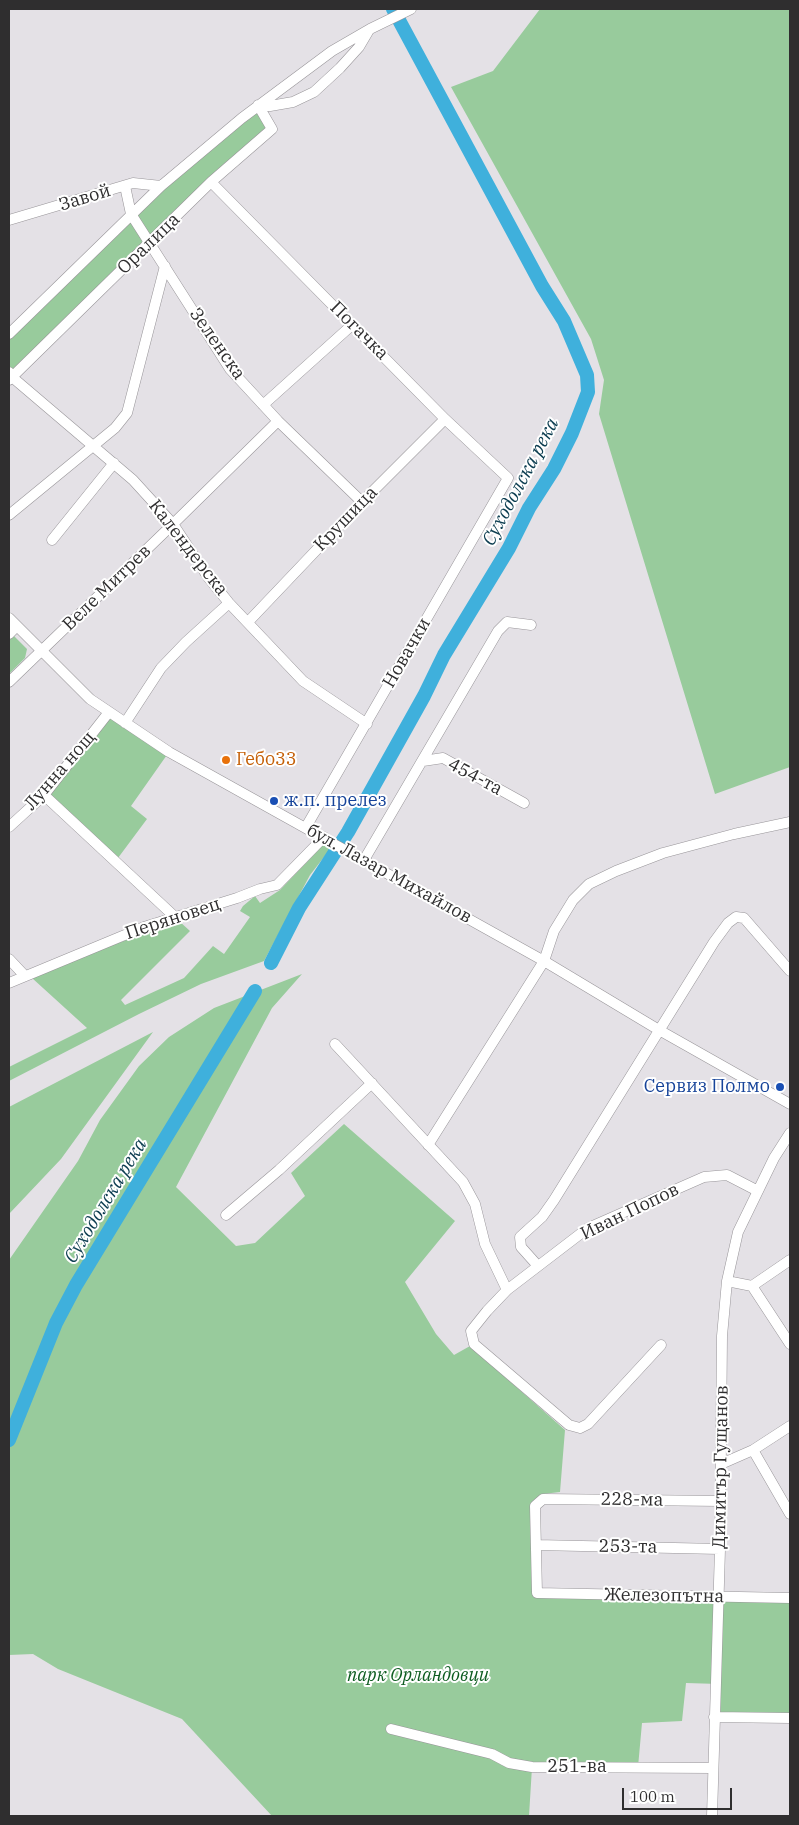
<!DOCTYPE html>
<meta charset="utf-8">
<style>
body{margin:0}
#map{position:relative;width:799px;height:1825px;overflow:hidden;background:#e4e1e6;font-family:"IBM Plex Serif",serif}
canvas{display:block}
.frame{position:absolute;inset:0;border:10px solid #2f2e2f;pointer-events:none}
.scale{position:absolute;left:622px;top:1788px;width:110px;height:22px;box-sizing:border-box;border:2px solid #2f2e2f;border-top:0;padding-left:6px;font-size:15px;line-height:18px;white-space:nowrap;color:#2f2e2f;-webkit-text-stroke:4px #fff;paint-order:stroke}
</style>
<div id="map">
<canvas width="799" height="1825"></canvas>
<div class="frame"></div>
<div class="scale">100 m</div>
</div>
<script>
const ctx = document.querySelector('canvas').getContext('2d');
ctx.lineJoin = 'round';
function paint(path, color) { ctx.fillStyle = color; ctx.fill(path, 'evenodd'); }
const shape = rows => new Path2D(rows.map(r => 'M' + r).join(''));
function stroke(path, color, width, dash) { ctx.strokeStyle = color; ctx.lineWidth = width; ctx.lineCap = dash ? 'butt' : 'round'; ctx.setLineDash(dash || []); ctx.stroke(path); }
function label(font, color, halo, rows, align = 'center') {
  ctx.font = font + ' "IBM Plex Serif",serif'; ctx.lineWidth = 4; ctx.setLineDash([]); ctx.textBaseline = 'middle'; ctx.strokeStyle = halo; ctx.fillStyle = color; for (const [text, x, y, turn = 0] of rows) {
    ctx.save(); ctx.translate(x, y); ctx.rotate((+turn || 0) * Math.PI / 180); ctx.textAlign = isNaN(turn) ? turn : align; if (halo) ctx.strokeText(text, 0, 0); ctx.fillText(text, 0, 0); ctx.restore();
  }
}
paint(shape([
 [540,9,790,9,790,767,715,794,599,414,604,380,591,339,451,87,493,71],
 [258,105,272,129,9,380,9,334,131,214],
 [12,634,27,649,25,658,9,674,9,638],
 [109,712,169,752,131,806,147,819,115,862,44,795],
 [324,844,331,848,310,875,264,961,201,984,139,1014,9,1081,9,1067,87,1028,32,978,104,948,179,921,190,931,121,1000,125,1005,184,978,213,946,224,954,250,917,240,911,243,906,255,896,260,903,280,890],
 [302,974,272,1008,176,1187,236,1246,255,1243,305,1196,291,1173,344,1124,455,1221,405,1282,436,1334,454,1355,470,1346,565,1430,560,1492,543,1494,530,1505,533,1596,790,1602,790,1715,718,1714,719,1684,686,1683,682,1721,642,1723,638,1767,532,1767,529,1816,272,1816,182,1719,58,1669,33,1654,9,1655,9,1260,78,1161,100,1120,139,1066,169,1037,214,1008],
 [153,1032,61,1159,9,1214,9,1107]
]), '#98cb9c');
stroke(shape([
 [271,963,299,908,348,832,424,696,444,655,509,548,529,508,554,469,572,433,588,392,587,375,564,321,542,286,393,9],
 [9,1440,56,1323,76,1285,255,991]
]), '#3fb0dc', 14);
const minor = shape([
 [258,105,270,106,293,102,314,92,340,68,359,47,369,30],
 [211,182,445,419,508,478,306,827],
 [125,186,131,214,230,369,278,421,362,502],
 [9,220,133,183,161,186],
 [9,334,161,186,242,118,332,51,370,29,411,9],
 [9,372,12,377,133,480,173,524,208,577,229,603,303,681,367,724],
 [9,380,211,182,272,129,258,105],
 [263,405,352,325],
 [9,515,115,428,127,413,165,266],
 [52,540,114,463],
 [9,618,90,699,169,752,544,961,659,1030,790,1104],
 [248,622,362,502,445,419],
 [9,634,17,626],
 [9,682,173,524,278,421],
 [125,723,161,668,186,642,229,603],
 [423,761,443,758,524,803],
 [44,795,175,917],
 [9,827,44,795,109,712],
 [364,860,498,631,507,622,531,625],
 [9,959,25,976],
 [9,983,144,927,237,898,260,889,277,885,324,837],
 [335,1044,463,1182,475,1204,485,1244,507,1290],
 [428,1145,544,961,554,931,573,900,589,884,616,871,663,853,734,834,790,822],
 [226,1215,279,1170,372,1083],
 [538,1266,521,1247,520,1237,542,1217,554,1200,714,942,728,923,736,917,744,918,790,971],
 [727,1281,752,1286,790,1344],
 [752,1286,790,1260],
 [661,1345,588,1424,580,1428,569,1425,474,1344,471,1331,487,1311,507,1290,588,1228,704,1177,727,1175,758,1191],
 [753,1450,790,1514],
 [721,1464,753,1450,790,1426],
 [721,1501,543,1499,535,1506,537,1593,790,1598],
 [536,1545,720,1549],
 [714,1717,790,1718],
 [391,1729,492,1754,509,1763,532,1767,713,1768],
 [712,1816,720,1549,722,1336,727,1281,738,1232,774,1158,790,1133]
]);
stroke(minor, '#989599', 11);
stroke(minor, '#fff', 10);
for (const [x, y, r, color] of [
 [226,760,5,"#e8710a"],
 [274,801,5,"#1a4fb4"],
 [780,1087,5,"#1a4fb4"]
]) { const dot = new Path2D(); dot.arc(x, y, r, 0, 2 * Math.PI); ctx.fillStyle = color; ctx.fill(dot); stroke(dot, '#fff', 2); }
label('18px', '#2f2e2f', '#fff', [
 ["Завой",85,198,-17],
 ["Оралица",149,244,-44],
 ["Погачка",359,331,45],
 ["Зеленска",217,344,55],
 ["Крушица",346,519,-46],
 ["Календерска",188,548,52],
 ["Веле Митрев",107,588,-44],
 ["Новачки",407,653,-60],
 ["Лунна нощ",60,771,-49],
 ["454-та",475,777,28],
 ["бул. Лазар Михайлов",389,874,29],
 ["Перяновец",173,919,-18],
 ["Иван Попов",630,1212,-26],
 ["Димитър Гущанов",721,1467,-89],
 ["228-ма",632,1500,1],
 ["253-та",628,1547,1],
 ["Железопътна",664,1596,1],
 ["251-ва",577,1767]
]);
label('18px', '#c56008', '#fff', [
 ["Гебо33",236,760]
], 'left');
label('18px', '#164399', '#fff', [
 ["ж.п. прелез",284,801],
 ["Сервиз Полмо",770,1087,"right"]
], 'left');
label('italic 18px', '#0e5d21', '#fff', [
 ["парк Орландовци",418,1676]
]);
label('italic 19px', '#0c3d50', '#fff', [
 ["Суходолска река",521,482,-62],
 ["Суходолска река",106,1201,-59]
]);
</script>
